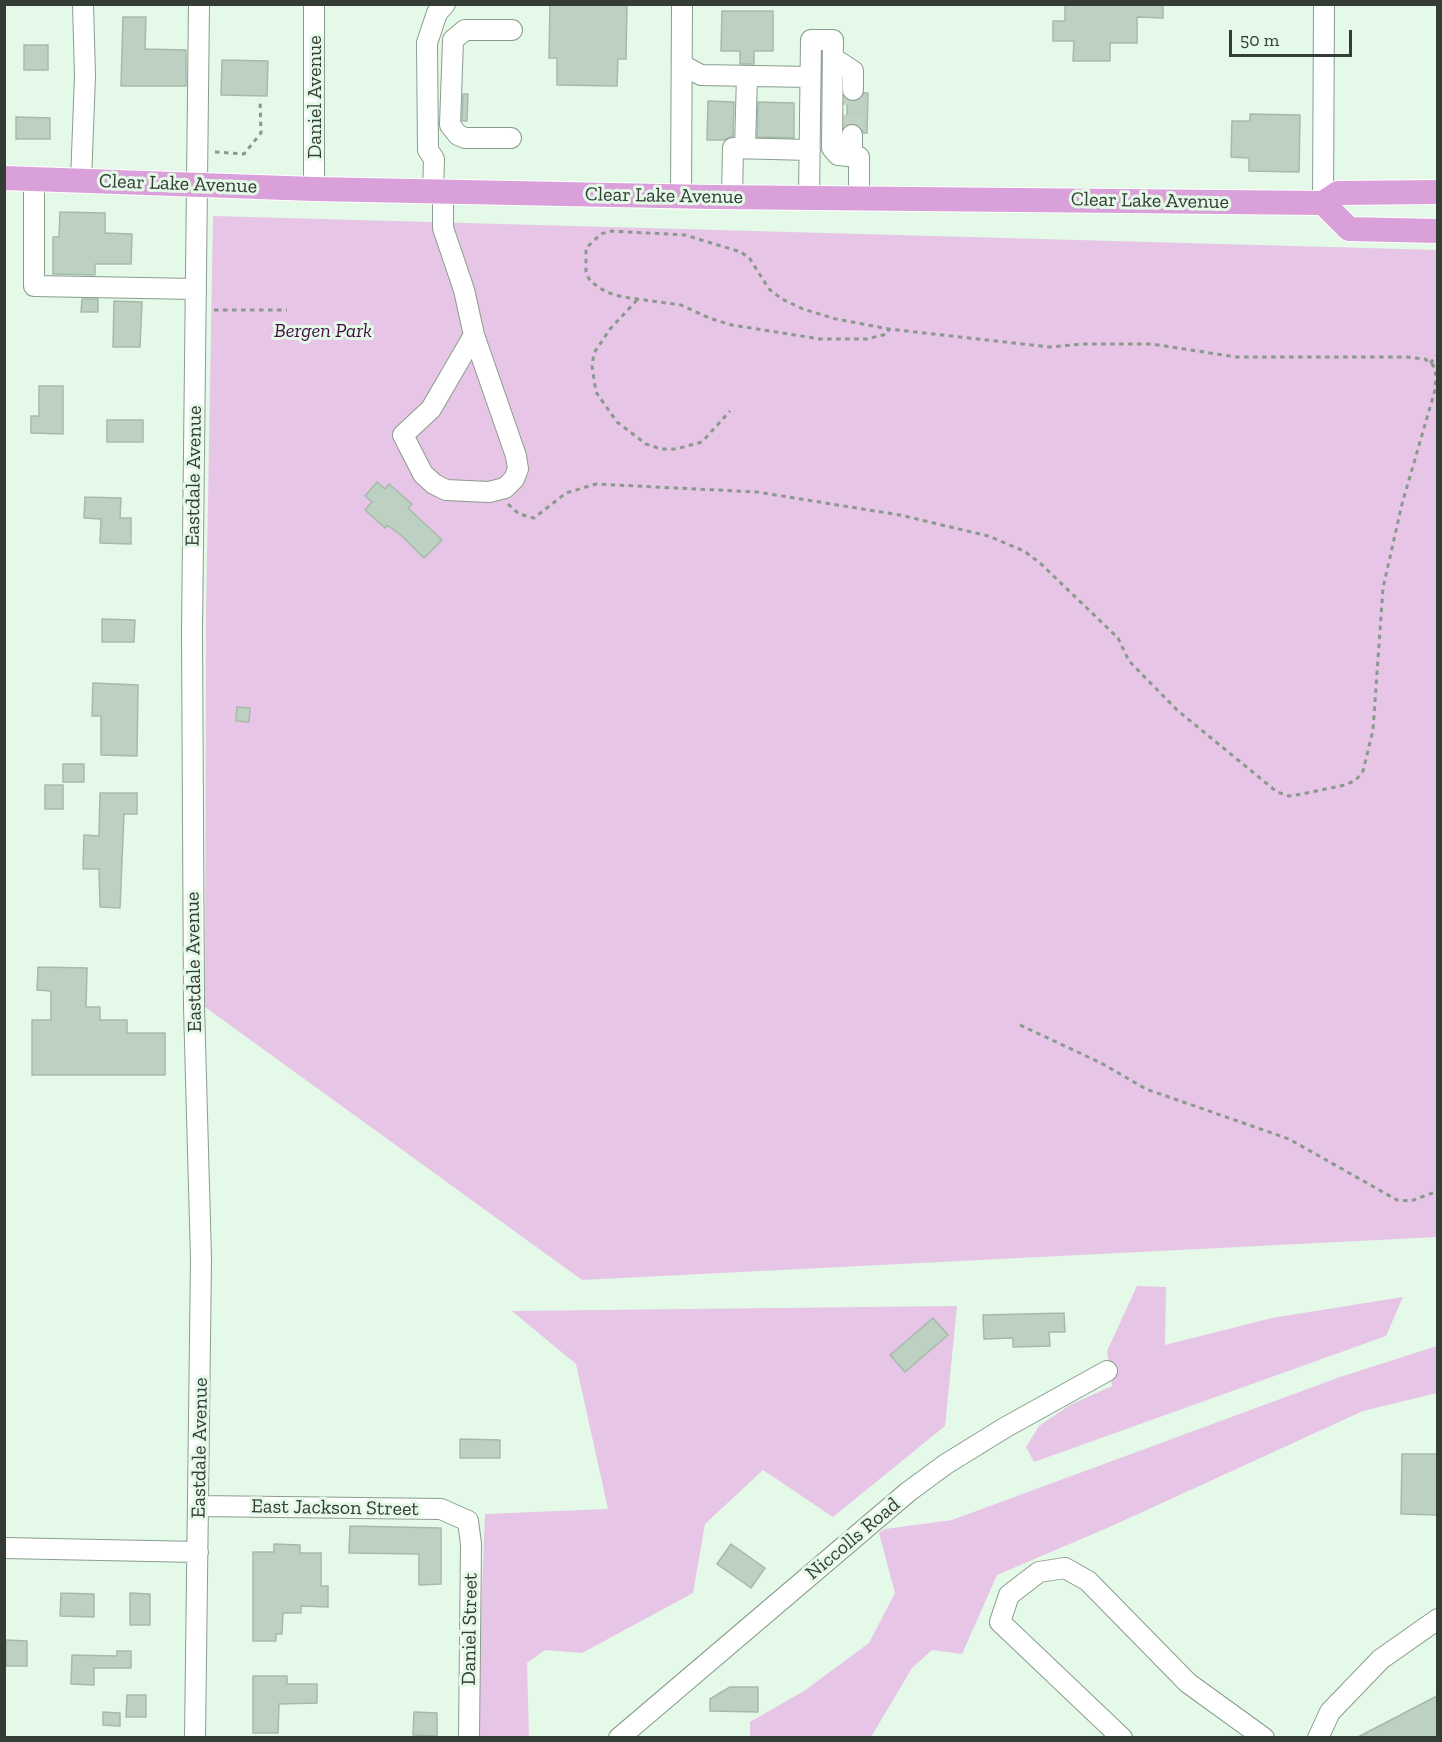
<!DOCTYPE html>
<style>
body{margin:0}
#map{position:relative;width:1442px;height:1742px;overflow:hidden;background:#e4f9e8;font-family:"Zilla Slab",serif}
canvas{display:block}
.frame{position:absolute;inset:0;border:6px solid #333c35;pointer-events:none}
.scale{position:absolute;left:1229px;top:30px;width:123px;height:27px;box-sizing:border-box;border:3px solid #333c35;border-top:0;padding-left:8px;font-size:18px;line-height:21px;white-space:nowrap;color:#333c35;-webkit-text-stroke:4px #e4f9e8;paint-order:stroke}
</style>
<div id="map">
<canvas width="1442" height="1742"></canvas>
<div class="frame"></div>
<div class="scale">50 m</div>
</div>
<script>
const ctx = document.querySelector('canvas').getContext('2d');
ctx.lineJoin = 'round';
function paint(path, color) { ctx.fillStyle = color; ctx.fill(path, 'evenodd'); }
const shape = rows => new Path2D(rows.map(r => 'M' + r).join(''));
function stroke(path, color, width, dash) { ctx.strokeStyle = color; ctx.lineWidth = width; ctx.lineCap = dash ? 'butt' : 'round'; ctx.setLineDash(dash || []); ctx.stroke(path); }
function label(font, color, halo, rows, align = 'center') {
  ctx.font = font + ' "Zilla Slab",serif'; ctx.lineWidth = 6; ctx.setLineDash([]); ctx.textBaseline = 'middle'; ctx.strokeStyle = halo; ctx.fillStyle = color; for (const [text, x, y, turn = 0] of rows) {
    ctx.save(); ctx.translate(x, y); ctx.rotate((+turn || 0) * Math.PI / 180); ctx.textAlign = isNaN(turn) ? turn : align; if (halo) ctx.strokeText(text, 0, 0); ctx.fillText(text, 0, 0); ctx.restore();
  }
}
paint(shape([
 [213,216,1437,250,1437,1237,582,1280,205,1007,206,616],
 [1137,1286,1166,1287,1165,1345,1272,1318,1403,1297,1386,1336,1034,1462,1026,1447,1039,1426,1070,1405,1112,1386,1107,1351],
 [957,1306,945,1426,833,1517,763,1470,705,1524,693,1593,582,1653,545,1650,527,1663,529,1737,476,1738,485,1514,608,1509,576,1364,512,1311],
 [1437,1346,1437,1393,1363,1411,1114,1525,997,1575,962,1654,932,1650,912,1668,871,1737,750,1737,750,1722,804,1691,869,1643,895,1593,879,1533,885,1529,952,1520,1340,1377]
]), '#e7c5e6');
const building = shape([
 [550,4,627,4,626,59,618,59,617,86,557,85,557,58,549,58,550,4],
 [1065,4,1163,4,1163,18,1137,17,1137,43,1110,43,1110,61,1073,61,1074,41,1053,41,1053,21,1065,21,1065,4],
 [722,11,773,11,773,51,754,51,754,64,740,64,740,51,721,51,722,11],
 [123,17,146,17,145,49,186,50,186,86,121,86,123,17],
 [24,45,48,45,48,70,24,70,24,45],
 [222,60,268,61,267,96,221,95,222,60],
 [864,93,868,93,867,133,864,133,857,124,847,124,847,100,858,101,864,93],
 [463,94,468,94,467,121,462,121,463,94],
 [708,101,734,102,733,136,724,140,707,140,708,101],
 [758,102,794,103,794,138,757,137,758,102],
 [1250,114,1300,115,1299,172,1249,171,1249,158,1231,157,1232,121,1250,121,1250,114],
 [16,117,50,118,50,139,16,139,16,117],
 [60,212,105,213,105,233,132,234,131,264,95,264,95,275,53,274,53,237,59,237,60,212],
 [82,299,98,299,98,312,81,312,82,299],
 [114,301,142,302,140,347,113,347,114,301],
 [39,386,63,386,63,434,31,433,31,416,39,416,39,386],
 [107,420,143,420,143,442,107,442,107,420],
 [377,482,385,489,389,484,412,504,408,508,442,540,424,558,401,535,387,525,385,528,365,510,372,502,365,496,377,482],
 [85,497,121,498,120,518,131,518,131,544,100,543,101,519,84,518,85,497],
 [102,619,135,620,134,642,102,642,102,619],
 [93,683,138,685,137,756,101,755,101,716,92,716,93,683],
 [237,707,250,708,249,722,236,721,237,707],
 [63,764,84,764,84,782,63,782,63,764],
 [45,785,63,785,63,809,45,809,45,785],
 [100,793,137,793,137,814,124,814,120,908,100,907,99,869,83,869,84,835,99,836,100,793],
 [38,967,87,968,86,1007,100,1007,100,1020,127,1020,127,1033,165,1033,165,1075,32,1075,32,1020,51,1020,51,991,37,990,38,967],
 [1064,1313,1065,1332,1049,1332,1050,1346,1013,1347,1013,1338,984,1339,983,1315,1064,1313],
 [933,1318,948,1335,905,1372,890,1355,933,1318],
 [460,1439,500,1440,500,1458,460,1458,460,1439],
 [1402,1454,1437,1454,1437,1515,1401,1514,1402,1454],
 [350,1526,441,1528,441,1584,419,1585,419,1554,349,1553,350,1526],
 [274,1544,300,1545,300,1553,321,1553,321,1586,328,1586,328,1607,301,1606,301,1613,283,1613,282,1634,276,1634,276,1641,253,1641,253,1552,274,1552,274,1544],
 [731,1544,765,1568,751,1588,717,1564,731,1544],
 [61,1593,94,1594,94,1617,60,1616,61,1593],
 [130,1593,150,1594,150,1625,130,1625,130,1593],
 [6,1640,27,1641,27,1666,6,1666,6,1640],
 [117,1651,131,1651,131,1668,94,1668,94,1685,71,1684,72,1655,117,1656,117,1651],
 [253,1676,287,1676,287,1684,317,1684,317,1703,279,1704,278,1733,253,1733,253,1676],
 [730,1687,758,1687,758,1712,710,1711,710,1699,730,1687],
 [127,1695,146,1695,146,1717,126,1717,127,1695],
 [1437,1696,1437,1737,1358,1737,1437,1696],
 [103,1712,120,1713,120,1726,103,1725,103,1712],
 [414,1712,437,1713,437,1736,413,1735,414,1712]
]);
paint(building, '#bcd1c1');
stroke(building, '#a5baaa', 1.5);
stroke(shape([
 [852,135,853,90]
]), '#c1d3c4', 20, [20, 10]);
const minor = shape([
 [833,58,853,71,853,90],
 [682,65,701,75,810,77],
 [511,138,465,138,458,135,450,125,453,40,465,30,512,30],
 [745,148,747,76],
 [852,157,852,135],
 [34,179,34,286,196,289],
 [81,181,85,76,83,4],
 [314,189,314,4],
 [433,192,434,159,428,150,427,43,437,13,445,4],
 [443,192,443,228,464,290,474,335,516,456,518,469,514,479,505,488,489,492,446,490,434,484,423,474,403,435,431,409,474,335],
 [681,197,682,4],
 [732,197,733,148,810,150],
 [809,198,811,40,833,40,832,148,838,155,859,157,859,199],
 [1323,203,1324,4],
 [199,1506,441,1509,468,1521,471,1544,469,1738],
 [4,1548,198,1552],
 [195,1738,201,1259,194,1006,192,630,199,4],
 [619,1738,908,1492,946,1464,1006,1427,1107,1371],
 [1122,1738,1000,1622,1009,1595,1039,1572,1065,1568,1088,1581,1188,1683,1264,1738],
 [1318,1738,1330,1712,1381,1659,1438,1619]
]);
const major = shape([
 [4,178,314,189,712,197,1323,203,1338,193,1438,192],
 [1323,203,1349,229,1438,231]
]);
stroke(minor, '#899d8d', 22);
stroke(major, '#fff', 26);
stroke(shape([
 [215,152,244,154,261,133,260,99],
 [637,300,610,329,594,353,592,366,596,392,617,422,646,444,661,449,676,449,702,442,730,411],
 [214,310,287,310],
 [1430,363,1438,355],
 [508,504,519,514,534,518,566,493,596,484,757,492,900,515,988,536,1024,551,1040,563,1118,638,1129,661,1177,710,1277,792,1289,796,1302,794,1345,785,1356,780,1363,771,1373,730,1383,588,1402,504,1435,390,1436,375,1433,365,1425,359,1407,357,1236,357,1152,344,1084,344,1049,347,889,329,836,319,803,309,782,299,769,289,750,259,741,252,685,235,611,231,601,234,586,248,586,272,590,281,606,292,623,297,681,305,709,318,732,325,820,339,867,339,887,334,889,329],
 [1020,1025,1101,1063,1146,1089,1289,1139,1397,1200,1411,1201,1438,1191]
]), '#8a998d', 3, [4.5, 4.5]);
stroke(minor, '#fff', 20);
stroke(major, '#d9a0d9', 24);
label('20px', '#333c35', '#e4f9e8', [
 ["Daniel Avenue",315,97,-90],
 ["Clear Lake Avenue",178,184,2],
 ["Clear Lake Avenue",664,196,1],
 ["Clear Lake Avenue",1150,201,1],
 ["Eastdale Avenue",194,476,-89],
 ["Eastdale Avenue",194,962,-91],
 ["Eastdale Avenue",200,1448,-89],
 ["East Jackson Street",335,1508,1],
 ["Niccolls Road",853,1539,-40],
 ["Daniel Street",470,1629,-89]
]);
label('italic 20px', '#440c45', '#e4f9e8', [
 ["Bergen Park",323,331]
]);
</script>
